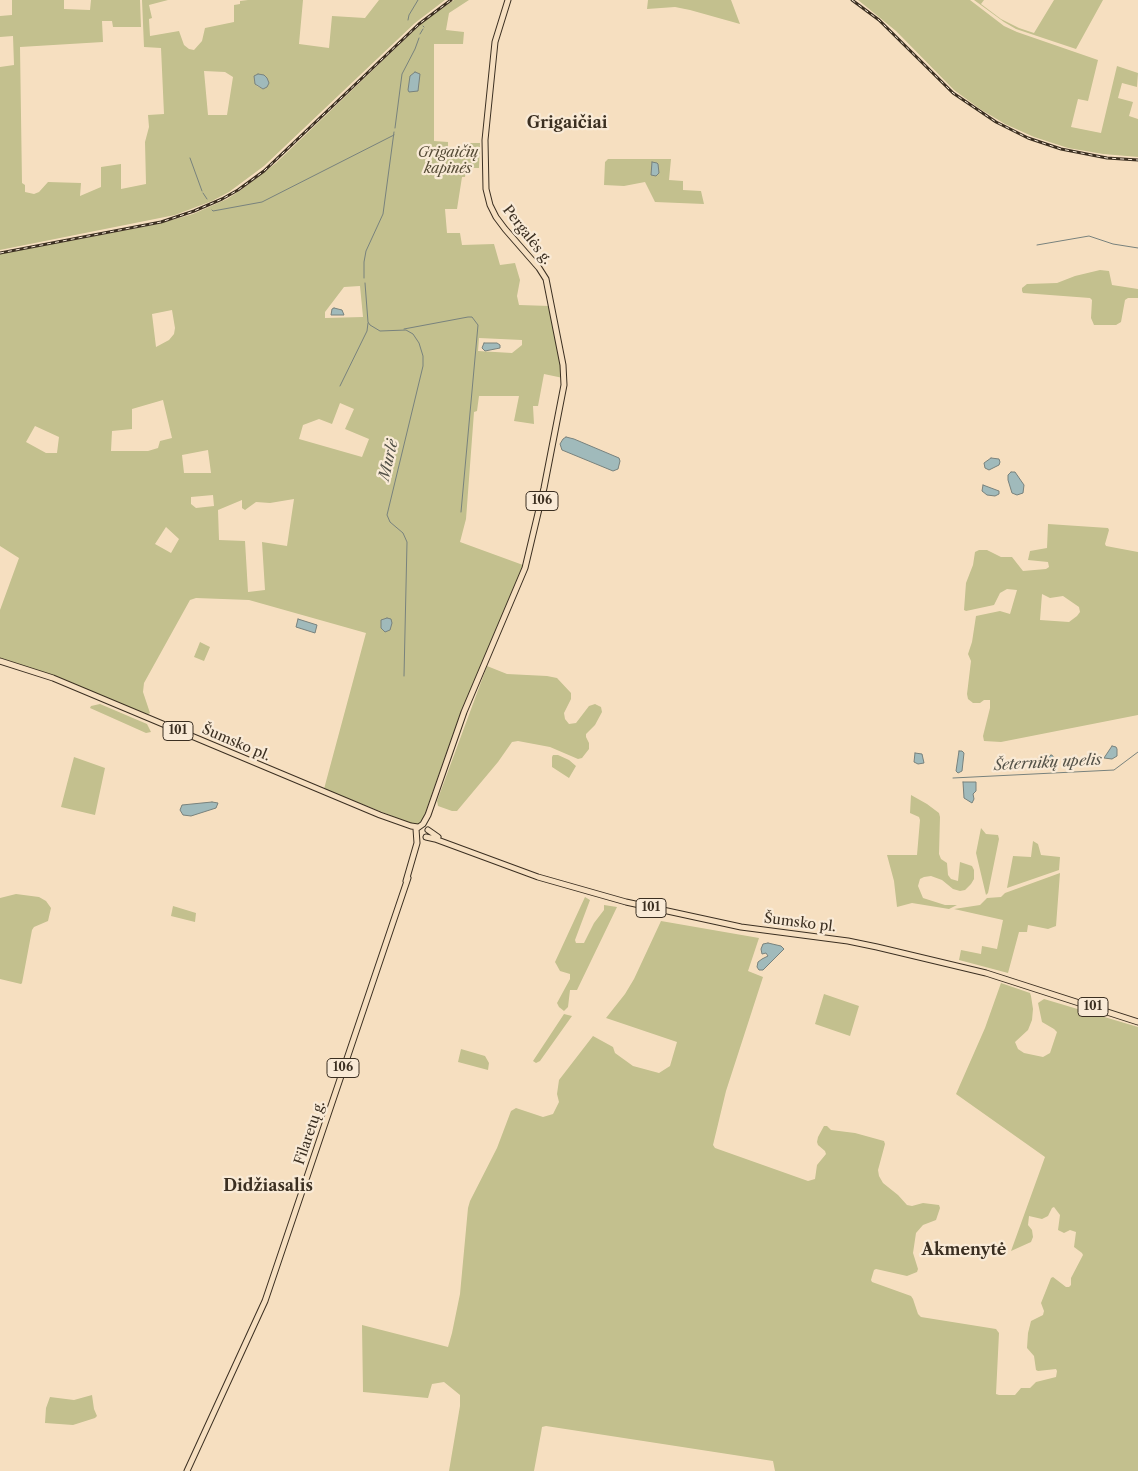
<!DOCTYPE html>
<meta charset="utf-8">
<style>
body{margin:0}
canvas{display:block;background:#f6dfc0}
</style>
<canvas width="1138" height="1471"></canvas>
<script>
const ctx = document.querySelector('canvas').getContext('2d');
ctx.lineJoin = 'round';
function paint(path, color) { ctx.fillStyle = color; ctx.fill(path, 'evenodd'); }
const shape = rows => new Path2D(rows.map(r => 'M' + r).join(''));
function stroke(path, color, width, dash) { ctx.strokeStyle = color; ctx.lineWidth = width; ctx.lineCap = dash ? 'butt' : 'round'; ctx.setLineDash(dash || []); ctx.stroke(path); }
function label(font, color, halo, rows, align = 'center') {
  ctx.font = font + ' "Libre Caslon Text",serif'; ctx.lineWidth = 4.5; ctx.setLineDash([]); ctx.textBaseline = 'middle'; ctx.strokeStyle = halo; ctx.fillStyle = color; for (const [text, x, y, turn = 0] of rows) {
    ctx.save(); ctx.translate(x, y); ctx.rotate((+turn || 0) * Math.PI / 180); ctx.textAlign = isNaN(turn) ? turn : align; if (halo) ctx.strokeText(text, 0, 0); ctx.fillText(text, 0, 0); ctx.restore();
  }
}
paint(shape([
 [12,0,64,0,64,9,90,10,91,0,140,0,141,27,113,27,112,21,102,21,103,42,20,47,22,183,25,185,25,192,34,194,39,192,48,182,81,183,80,196,101,187,101,167,121,164,121,189,146,184,145,142,149,127,148,115,164,114,161,48,144,47,142,0,168,0,149,5,152,18,149,19,150,36,179,31,184,45,189,49,194,50,202,41,205,28,234,22,234,5,240,4,240,1,248,0,303,0,299,44,329,48,332,16,365,18,379,0,445,0,415,23,264,166,229,192,212,201,175,215,0,250,0,67,14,65,13,36,0,37,0,16,12,15],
 [204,71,225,72,233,77,227,115,208,115],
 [261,74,268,80,263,89,257,86,254,80],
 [454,0,469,0,449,13,446,30,464,32,463,44,434,44,434,141,448,142,448,147,463,149,464,143,480,143,479,168,466,168,465,177,462,177,457,209,445,209,447,233,460,233,462,245,494,244,500,265,515,263,520,280,517,296,519,305,550,306,563,378,544,374,538,406,533,406,534,424,514,421,519,396,479,396,477,411,474,412,466,519,460,542,523,565,460,714,423,819,421,823,415,825,324,789,366,633,249,600,196,598,190,600,144,683,143,692,150,713,147,715,36,670,0,658,0,610,19,558,0,546,0,254,158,224,193,214,227,199,241,190,276,163,423,22],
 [360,286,363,317,325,318,325,312,344,287],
 [172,310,175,328,174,334,169,340,156,347,152,314],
 [479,338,522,340,522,345,512,353,478,351],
 [163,400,172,438,160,441,158,448,148,451,111,451,112,431,132,429,132,409],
 [340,403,354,409,345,429,369,439,362,457,299,439,303,425,319,419,332,424],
 [35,426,59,437,57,453,46,453,26,442],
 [208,450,211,473,184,473,182,455],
 [213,495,214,506,196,508,191,504,191,497],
 [294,499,287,546,262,542,265,590,248,592,245,541,219,540,218,510,242,500,242,508,245,510,256,502,270,503],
 [166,527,179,539,171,553,155,544],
 [648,0,731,0,740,24,690,10,675,7,647,9],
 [858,0,970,0,1004,26,1017,32,1098,60,1088,101,1078,99,1071,127,1101,133,1117,66,1138,73,1137,87,1122,83,1118,98,1133,102,1129,116,1138,119,1138,157,1103,154,1068,148,1034,137,1005,124,980,109,954,90,896,31],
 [974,0,984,0,981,4,1001,19,1019,28,1034,33,1054,0,1103,0,1076,49,1016,29,1004,22],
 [608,159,671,159,669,180,683,181,683,190,701,191,704,204,655,202,645,182,624,186,604,185,605,162],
 [1100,270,1109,271,1112,285,1138,289,1138,298,1128,298,1125,300,1121,322,1116,325,1094,325,1091,318,1092,300,1090,298,1023,293,1022,291,1022,288,1027,284,1057,283,1075,276],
 [1048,524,1108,528,1109,530,1105,544,1106,546,1138,552,1138,715,1001,742,984,741,983,736,990,708,990,700,984,700,980,703,973,703,968,699,967,694,971,661,968,654,972,642,976,616,1000,611,1010,614,1017,590,1007,589,1000,593,994,605,966,611,964,610,966,583,973,565,975,552,979,550,987,550,1001,557,1012,557,1023,571,1046,569,1049,567,1048,562,1028,560,1030,551,1047,548],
 [1042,594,1050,598,1063,596,1079,607,1080,612,1077,616,1069,622,1040,620],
 [200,642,210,647,204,661,194,657],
 [487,666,507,674,547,676,557,678,571,693,571,699,564,713,565,719,569,724,576,723,589,706,595,704,601,707,602,712,595,725,586,734,586,737,589,743,589,749,582,758,578,759,550,747,518,741,512,742,498,762,457,811,452,811,438,806,437,801],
 [100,704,147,724,151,732,146,733,90,708,91,706],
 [553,755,558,755,569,760,576,766,569,778,552,767,552,757],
 [74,757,105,768,95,815,61,807],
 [911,795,927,804,939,813,940,817,939,854,941,859,947,863,948,875,951,879,958,881,960,862,972,866,974,870,974,879,971,884,965,890,960,891,953,889,942,880,931,876,924,877,920,879,918,886,923,898,945,905,957,905,949,909,912,903,897,907,894,881,887,855,917,855,920,820,919,817,910,813],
 [981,828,986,834,998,835,999,839,988,893,986,895,976,853],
 [1033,841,1038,844,1041,855,1060,857,1059,870,1007,888,1013,856,1031,857],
 [1060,873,1056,926,1048,929,1028,925,1027,932,1019,932,1008,973,959,960,961,950,981,954,982,946,997,949,1003,920,954,909,980,905,987,898,1001,897,1005,893],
 [16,894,39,897,46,901,51,908,48,921,34,927,32,930,22,983,21,984,0,979,0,898],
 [585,897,590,900,575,940,576,943,584,943,594,923,604,910,604,905,617,907,577,990,570,990,568,1007,564,1011,559,1007,557,1003,570,979,570,974,560,971,555,962],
 [173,906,196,913,195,922,171,916],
 [661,921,759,938,748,971,763,977,726,1091,713,1145,715,1148,808,1181,815,1179,817,1165,826,1154,825,1151,818,1145,817,1142,818,1137,824,1126,827,1126,831,1130,855,1133,884,1141,885,1144,878,1170,879,1176,883,1183,898,1195,907,1205,912,1206,923,1203,939,1205,940,1208,936,1220,923,1225,916,1233,913,1253,918,1269,917,1272,907,1276,876,1269,874,1270,871,1280,872,1282,911,1296,913,1299,918,1314,921,1317,996,1329,999,1333,996,1394,999,1395,1015,1395,1021,1388,1030,1388,1036,1382,1056,1377,1057,1371,1056,1369,1038,1371,1036,1370,1034,1356,1027,1348,1028,1333,1031,1321,1043,1315,1044,1311,1041,1303,1051,1278,1053,1277,1066,1287,1069,1287,1071,1285,1071,1278,1083,1255,1082,1253,1074,1247,1076,1232,1070,1230,1064,1233,1058,1230,1060,1215,1054,1207,1052,1208,1048,1216,1042,1219,1029,1216,1028,1225,1032,1230,1033,1237,1031,1242,1011,1251,1045,1157,956,1094,985,1028,1001,983,1030,993,1031,996,1033,1009,1032,1020,1028,1030,1015,1042,1018,1049,1024,1053,1043,1057,1050,1053,1057,1032,1054,1029,1042,1022,1038,1003,1044,999,1138,1027,1138,1471,775,1471,773,1461,546,1426,542,1427,541,1433,534,1471,449,1471,460,1406,460,1395,444,1382,432,1384,428,1398,363,1392,362,1325,448,1347,452,1333,460,1294,468,1208,470,1201,497,1148,511,1111,516,1108,543,1117,553,1114,559,1102,557,1094,559,1080,593,1036,613,1047,615,1053,633,1066,659,1073,670,1066,677,1042,606,1018,625,994,634,979],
 [824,994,859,1006,850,1036,815,1024],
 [564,1014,572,1016,540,1061,536,1063,533,1061],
 [461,1049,485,1056,489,1063,488,1070,458,1062],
 [92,1395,94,1409,97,1416,95,1418,73,1425,45,1423,46,1408,50,1397,74,1400]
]), '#c3c08e');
const water = shape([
 [415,72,420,74,418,91,409,92,408,90,410,76,415,72],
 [258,74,264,75,267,78,269,83,267,87,263,89,255,84,254,76,258,74],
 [652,162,657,163,658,164,659,173,656,176,651,175,652,162],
 [334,308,342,310,344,315,331,315,332,309,334,308],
 [484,343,497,343,500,345,500,348,485,351,482,348,484,343],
 [566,437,574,439,619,458,620,461,618,469,613,471,562,450,560,444,563,439,566,437],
 [991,458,999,459,1000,462,999,465,989,470,985,468,984,463,991,458],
 [1011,472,1015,472,1024,485,1023,493,1017,495,1012,493,1008,480,1008,475,1011,472],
 [983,485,999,491,999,494,995,496,987,495,982,491,983,485],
 [387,618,391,619,392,623,390,630,385,632,381,628,381,620,387,618],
 [298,619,317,625,315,633,296,627,298,619],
 [1112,746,1116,747,1117,749,1117,756,1112,759,1104,758,1112,746],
 [959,751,962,751,964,753,962,771,958,773,956,771,959,751],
 [915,753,922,754,924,763,918,764,914,762,915,753],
 [1051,755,1053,756,1053,764,1038,764,1038,758,1047,759,1051,755],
 [963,782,976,782,976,791,973,794,974,799,972,803,964,798,963,782],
 [212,802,218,803,216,808,191,816,183,815,180,810,182,805,212,802],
 [768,943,781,946,784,949,763,970,759,970,757,967,758,962,762,959,768,956,766,953,762,954,761,949,763,944,768,943]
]);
paint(water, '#a0babb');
stroke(water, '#78827d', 1);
stroke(shape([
 [408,20,409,15,418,0],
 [423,26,424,27],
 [420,34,423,29],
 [395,128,402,74,415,49,419,38],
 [190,158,202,191],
 [203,193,207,199],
 [212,210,213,211,262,202,394,135],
 [1037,245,1089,236,1113,244,1138,248],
 [364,278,364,262,366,251,383,214,394,132],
 [365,283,368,322,370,325,380,331,406,330,413,334,419,343,423,356,423,366,387,515,390,522,403,533,407,542,404,676],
 [404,329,468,317,472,317,478,325,461,512],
 [340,386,367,331,368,323],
 [953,778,1114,770,1138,752]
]), '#78827d', 1);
const primary = shape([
 [0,661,53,678,380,815,411,826,418,827],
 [428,830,438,837],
 [426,837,435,839,538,877,626,902,741,927,848,941,877,947,986,973,1138,1022],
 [406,881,417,843,416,829,423,824,428,815,464,712,525,568,544,488,564,385,563,365,546,279,539,268,505,229,496,217,490,205,486,189,485,140,495,42,508,0],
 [187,1471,265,1301,408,878]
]);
stroke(primary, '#3b2f21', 7);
stroke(primary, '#f6dfc0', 5);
const rail = shape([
 [852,0,879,20,953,93,996,122,1028,138,1061,149,1107,158,1138,160],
 [0,253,161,222,194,211,222,199,238,190,264,171,419,24,451,0]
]);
stroke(rail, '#3b2f21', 3);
stroke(rail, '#f9ead6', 1, [4]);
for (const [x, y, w] of [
 [542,501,32],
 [178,731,30],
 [651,908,30],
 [1093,1007,30],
 [343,1068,32]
]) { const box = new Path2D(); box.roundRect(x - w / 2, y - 9.5, w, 19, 4); ctx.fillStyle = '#f9ead6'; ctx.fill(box); stroke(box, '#3b2f21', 1); }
label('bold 12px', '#3b2f21', null, [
 ["106",542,501],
 ["101",178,731],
 ["101",651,908],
 ["101",1093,1007],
 ["106",343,1068]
]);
label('italic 14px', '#564c37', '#f9ead6', [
 ["Grigaičių",448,153],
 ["kapinės",448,169]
]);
label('14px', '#3b2f21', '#f9ead6', [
 ["Pergalės g.",527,235,52],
 ["Šumsko pl.",236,743,23],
 ["Šumsko pl.",800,923,7],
 ["Filaretų g.",310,1133,-71]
]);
label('italic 15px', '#545248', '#f9ead6', [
 ["Murlė",389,460,-77],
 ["Šeternikų upelis",1048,763,-3]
]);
label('bold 16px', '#3b2f21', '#f9ead6', [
 ["Grigaičiai",567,123],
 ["Didžiasalis",268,1186],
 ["Akmenytė",964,1250]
]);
</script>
